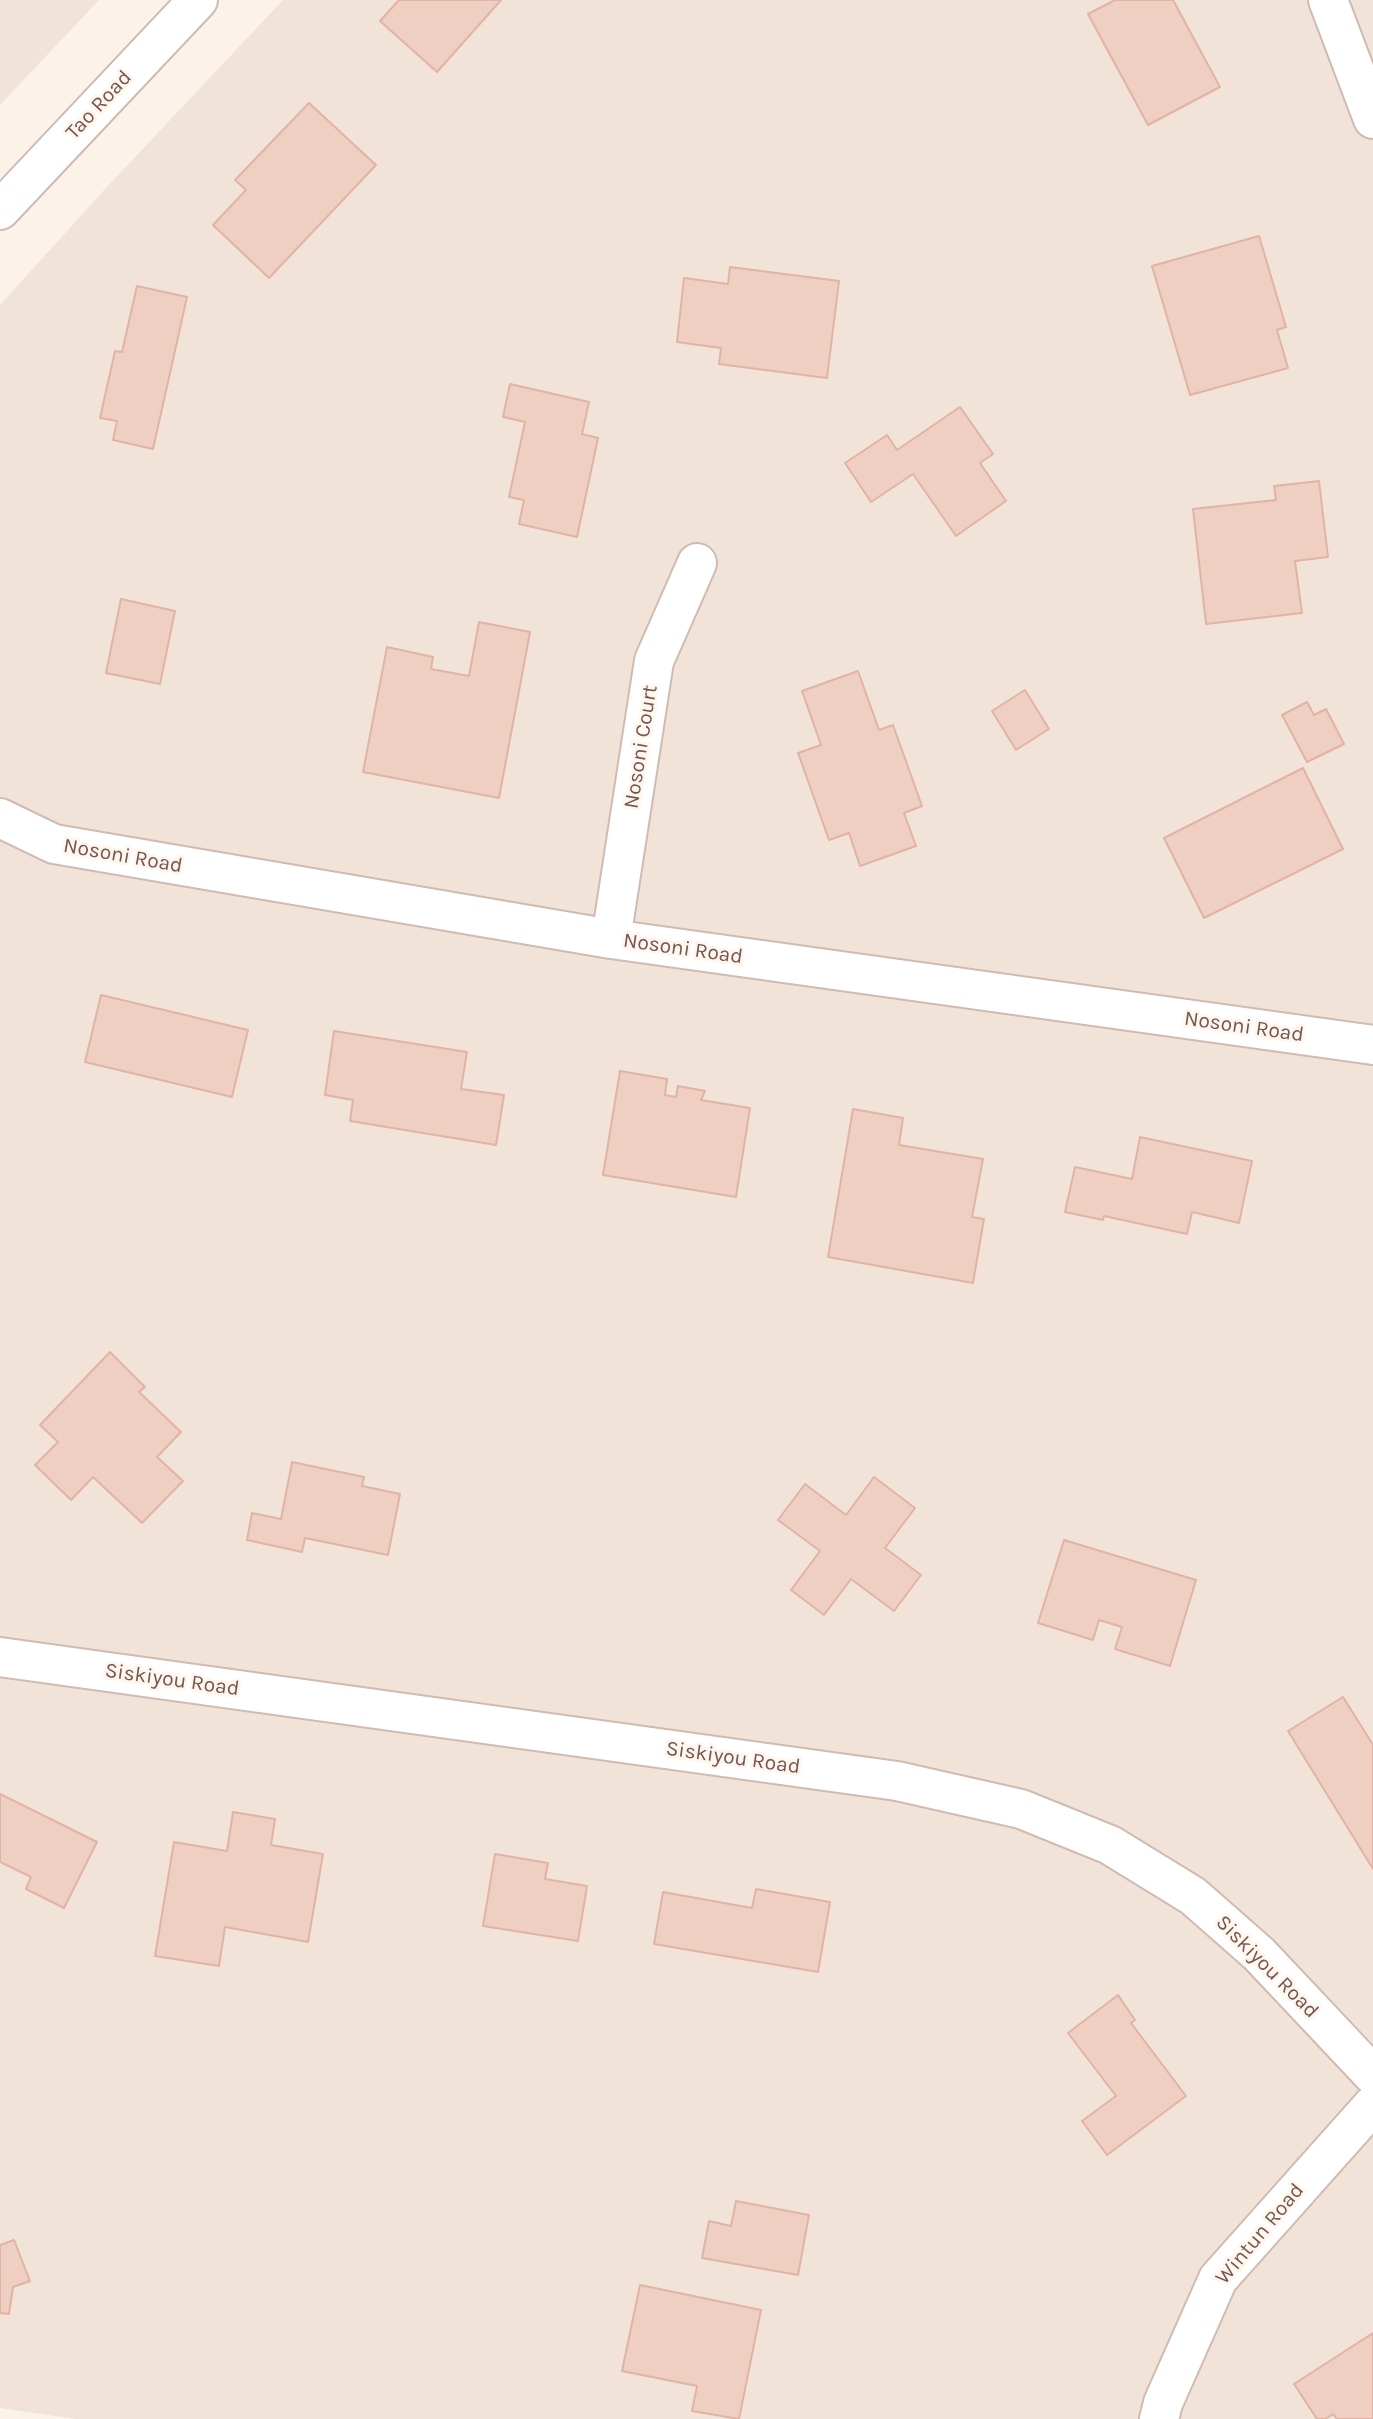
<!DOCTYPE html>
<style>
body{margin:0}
canvas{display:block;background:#fbf2e9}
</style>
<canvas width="1373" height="2419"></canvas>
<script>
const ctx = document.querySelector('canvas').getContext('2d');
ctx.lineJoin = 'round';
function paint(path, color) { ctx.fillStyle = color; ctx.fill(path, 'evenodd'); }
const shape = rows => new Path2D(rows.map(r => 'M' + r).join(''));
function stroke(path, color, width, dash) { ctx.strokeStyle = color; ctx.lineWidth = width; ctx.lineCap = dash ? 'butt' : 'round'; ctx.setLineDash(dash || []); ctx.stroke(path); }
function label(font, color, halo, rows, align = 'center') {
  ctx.font = font + ' Karla,sans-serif'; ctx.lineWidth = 6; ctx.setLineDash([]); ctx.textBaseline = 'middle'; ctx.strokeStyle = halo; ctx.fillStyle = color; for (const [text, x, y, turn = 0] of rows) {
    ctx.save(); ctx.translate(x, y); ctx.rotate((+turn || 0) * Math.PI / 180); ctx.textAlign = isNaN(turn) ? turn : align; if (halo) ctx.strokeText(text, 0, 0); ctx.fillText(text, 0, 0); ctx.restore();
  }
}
paint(shape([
 [0,0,99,0,0,105],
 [283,0,1373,0,1373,2419,76,2419,0,2408,0,305,106,188]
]), '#f2e3d8');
const building = shape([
 [399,0,501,0,437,72,380,21,399,0],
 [1115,0,1173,0,1220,87,1148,125,1088,14,1115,0],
 [309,103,376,165,269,278,213,225,246,190,235,180,309,103],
 [1259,236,1286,327,1277,330,1288,368,1190,395,1152,266,1259,236],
 [730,267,839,281,827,378,719,364,721,348,677,342,684,278,728,284,730,267],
 [137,286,187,297,153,449,113,440,117,421,100,418,115,351,122,352,137,286],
 [510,384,589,402,582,434,598,438,577,537,519,524,524,500,509,497,525,422,503,417,510,384],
 [960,407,993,454,980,463,1006,501,956,536,913,474,871,502,845,463,887,435,897,450,960,407],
 [1319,481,1328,557,1295,561,1302,613,1206,624,1193,509,1276,500,1274,486,1319,481],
 [121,599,175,611,160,684,106,673,121,599],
 [479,622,530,632,499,798,363,772,387,647,433,657,431,669,469,676,479,622],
 [858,671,879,730,893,725,922,806,904,813,916,846,860,866,849,833,829,840,798,753,821,745,802,691,858,671],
 [1025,690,1049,729,1016,750,992,711,1025,690],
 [1307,702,1314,715,1326,709,1344,744,1307,762,1282,715,1307,702],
 [1303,768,1343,849,1204,918,1164,838,1303,768],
 [101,995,248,1030,232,1097,85,1062,101,995],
 [334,1031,467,1052,461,1089,504,1095,496,1145,350,1121,353,1100,325,1095,334,1031],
 [620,1071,667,1079,665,1095,676,1097,678,1086,705,1091,701,1100,750,1108,736,1197,603,1175,620,1071],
 [853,1109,903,1118,899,1145,983,1159,972,1217,984,1219,973,1283,828,1257,853,1109],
 [1140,1137,1252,1161,1239,1223,1192,1212,1187,1234,1104,1216,1103,1220,1065,1212,1075,1167,1132,1179,1140,1137],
 [110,1352,145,1387,139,1392,181,1432,157,1457,183,1481,142,1523,93,1477,71,1500,35,1465,58,1442,40,1425,110,1352],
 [292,1462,364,1477,362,1486,400,1494,388,1555,305,1538,302,1552,247,1540,252,1513,281,1519,292,1462],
 [874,1477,915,1508,885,1548,921,1575,894,1611,851,1579,824,1615,791,1590,820,1551,778,1520,805,1484,846,1515,874,1477],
 [1064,1540,1196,1580,1170,1666,1115,1649,1122,1627,1099,1620,1093,1640,1038,1623,1064,1540],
 [1343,1697,1373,1745,1373,1869,1288,1731,1343,1697],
 [0,1794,97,1842,64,1908,26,1889,31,1877,0,1862,0,1794],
 [233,1812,275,1819,271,1845,323,1854,308,1942,225,1927,219,1966,155,1956,174,1842,227,1851,233,1812],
 [495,1854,548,1863,545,1879,587,1886,578,1941,483,1926,495,1854],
 [756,1889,830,1902,818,1972,654,1944,663,1892,752,1908,756,1889],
 [1118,1995,1135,2020,1131,2023,1186,2096,1107,2155,1082,2121,1116,2096,1068,2033,1118,1995],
 [736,2201,809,2215,798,2275,702,2258,709,2221,731,2226,736,2201],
 [14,2240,30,2281,13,2287,9,2314,0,2313,0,2245,14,2240],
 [640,2285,761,2310,739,2419,692,2411,697,2386,622,2371,640,2285],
 [1373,2333,1373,2419,1337,2419,1333,2414,1325,2419,1317,2419,1294,2384,1373,2333]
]);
paint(building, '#efcfc2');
stroke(building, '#e1b3a4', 2);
const minor = shape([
 [1328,0,1373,119],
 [0,210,198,0],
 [0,818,54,844,611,939,1373,1045],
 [611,939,654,661,697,563],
 [0,1657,897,1781,1021,1809,1110,1845,1193,1896,1259,1954,1373,2075],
 [1159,2419,1163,2403,1218,2279,1373,2105]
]);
stroke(minor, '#cfbbb2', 42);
stroke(minor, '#fff', 38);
label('21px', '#74574e', '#fef6ef', [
 ["Tao Road",99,105,-47],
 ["Nosoni Court",641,747,-81],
 ["Nosoni Road",123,856,10],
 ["Nosoni Road",683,949,8],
 ["Nosoni Road",1244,1027,8],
 ["Siskiyou Road",172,1680,8],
 ["Siskiyou Road",733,1758,8],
 ["Siskiyou Road",1267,1967,45],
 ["Wintun Road",1260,2234,-50]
]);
</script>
